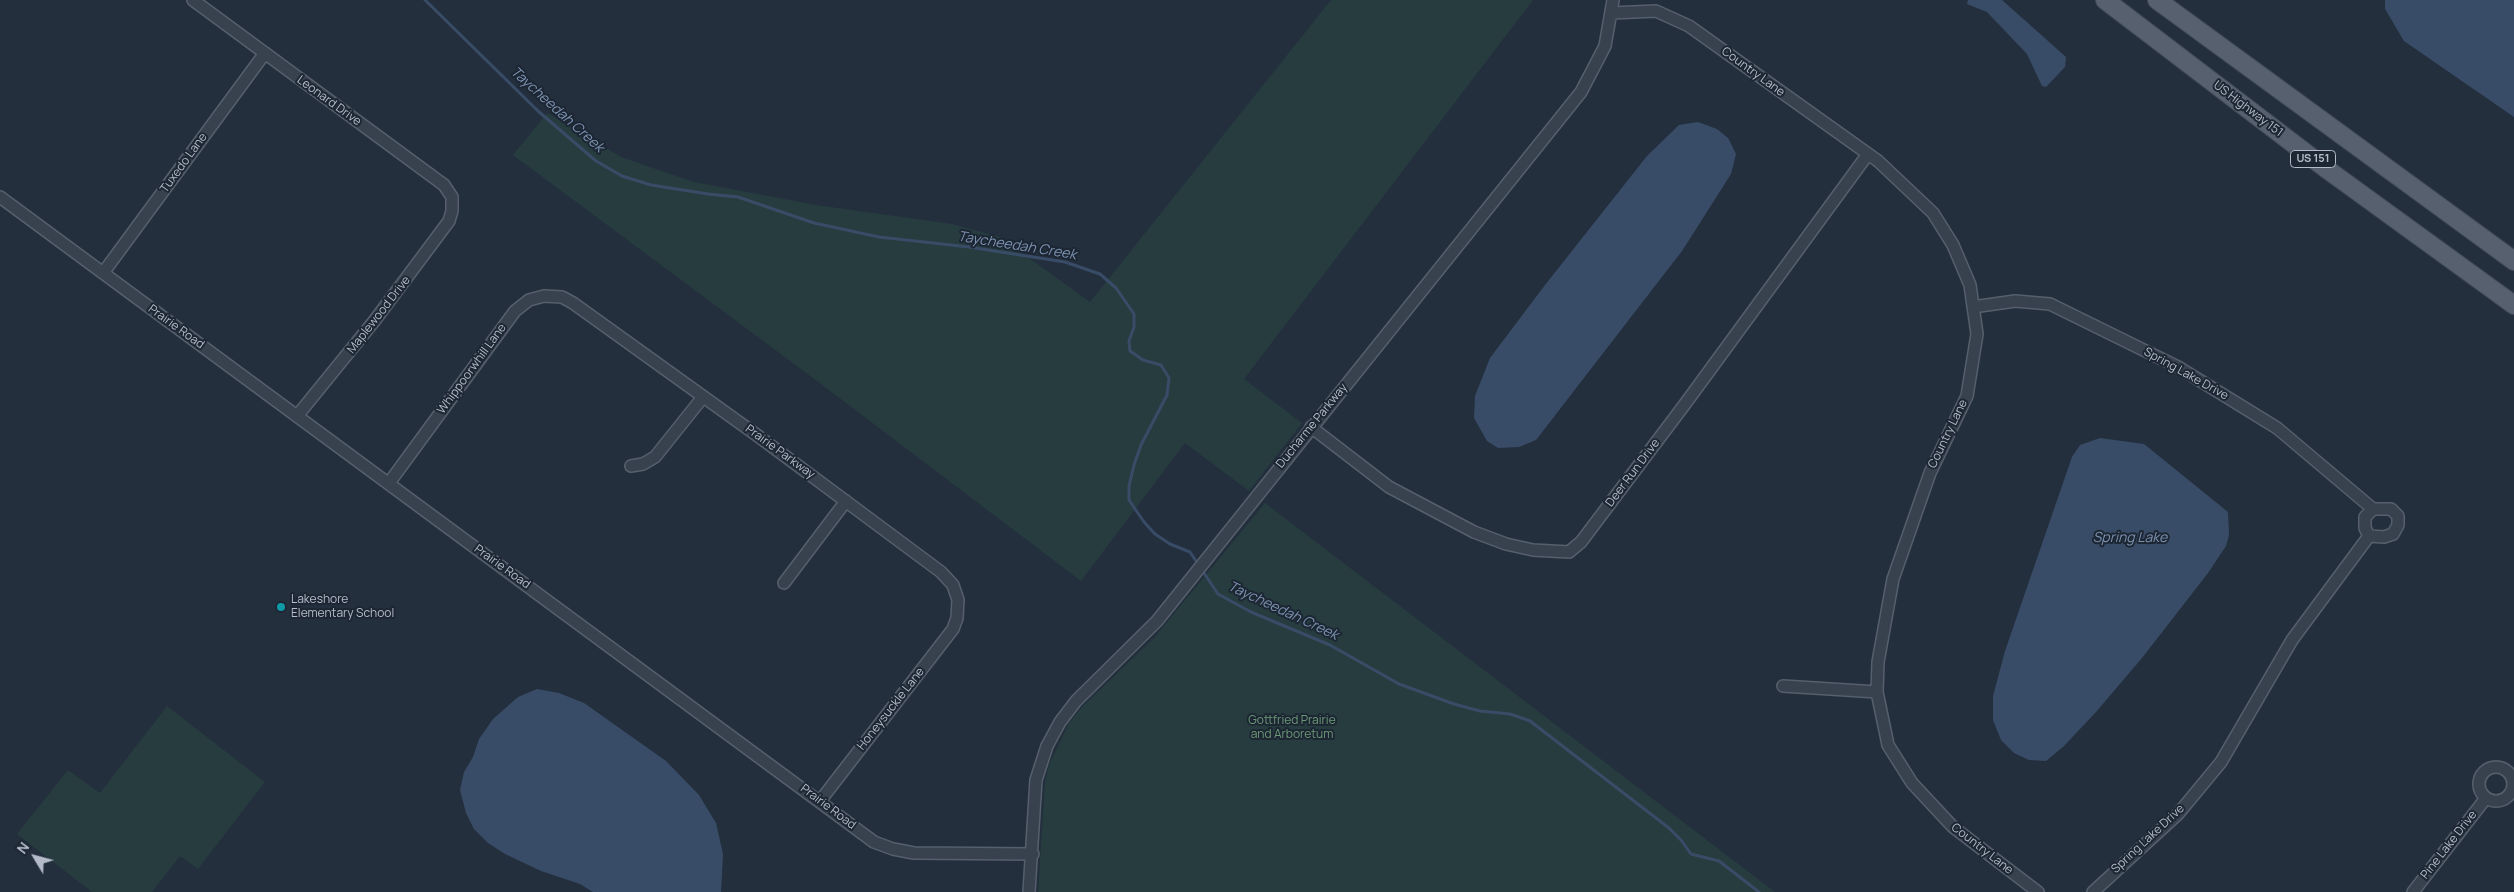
<!DOCTYPE html>
<style>
body{margin:0}
#map{position:relative;width:2514px;height:892px;overflow:hidden;background:#242f3e;font-family:Manrope,sans-serif}
canvas{display:block}
.north{position:absolute;left:10px;top:832px;width:50px;height:50px;-webkit-text-stroke:4px #1d2633;paint-order:stroke;rotate:307deg;font-size:14px;font-weight:700;line-height:20px;text-align:center;color:#b4bcc9}
.north::after{content:'';display:block;margin:auto;width:18px;height:22px;background:#b4bcc9;clip-path:polygon(50% 0,100% 100%,50% 72%,0 100%)}
</style>
<div id="map">
<canvas width="2514" height="892"></canvas>
<div class="north">N</div>
</div>
<script>
const ctx = document.querySelector('canvas').getContext('2d');
ctx.lineJoin = 'round';
function paint(path, color) { ctx.fillStyle = color; ctx.fill(path, 'evenodd'); }
const shape = rows => new Path2D(rows.map(r => 'M' + r).join(''));
function stroke(path, color, width, dash) { ctx.strokeStyle = color; ctx.lineWidth = width; ctx.lineCap = dash ? 'butt' : 'round'; ctx.setLineDash(dash || []); ctx.stroke(path); }
function label(font, color, halo, rows, align = 'center') {
  ctx.font = font + ' Manrope,sans-serif'; ctx.lineWidth = 4; ctx.setLineDash([]); ctx.textBaseline = 'middle'; ctx.strokeStyle = halo; ctx.fillStyle = color; for (const [text, x, y, turn = 0] of rows) {
    ctx.save(); ctx.translate(x, y); ctx.rotate((+turn || 0) * Math.PI / 180); ctx.textAlign = isNaN(turn) ? turn : align; if (halo) ctx.strokeText(text, 0, 0); ctx.fillText(text, 0, 0); ctx.restore();
  }
}
paint(shape([
 [1331,0,1533,0,1244,379,1302,423,1249,491,1185,443,1081,581,817,381,513,155,547,113,621,157,694,182,816,205,952,224,1000,237,1090,302],
 [1265,503,1775,892,1038,892,1045,782,1049,765,1069,723,1083,706,1154,638],
 [167,706,265,782,198,869,180,856,152,892,92,892,17,834,68,770,100,793]
]), '#263c3f');
paint(shape([
 [1968,0,2002,0,2066,57,2065,67,2046,87,2042,86,2027,54,1987,12,1967,4],
 [2385,0,2514,0,2514,117,2404,41,2385,9],
 [1698,122,1717,129,1728,138,1736,154,1731,174,1682,251,1536,440,1519,447,1498,448,1487,441,1474,418,1475,396,1490,358,1545,285,1647,156,1679,125],
 [2100,438,2144,444,2228,512,2229,535,2226,546,2208,573,2142,658,2096,712,2064,746,2046,761,2029,760,2014,753,2001,740,1993,720,1993,696,2005,651,2072,457,2080,445],
 [537,689,559,693,584,703,666,761,699,795,716,823,723,854,721,892,593,892,580,884,541,871,505,854,488,843,474,829,466,813,460,790,464,772,473,757,479,739,493,719,518,697]
]), '#394c67');
stroke(shape([
 [425,0,538,111,596,161,622,176,651,185,708,194,738,197,814,223,879,237,969,247,1065,262,1100,274,1116,288,1134,314,1134,327,1129,341,1130,351,1143,360,1161,365,1169,378,1167,395,1141,445,1134,465,1129,486,1129,500,1144,522,1155,534,1170,544,1190,552,1218,594,1251,612,1330,645,1399,684,1454,704,1480,711,1510,714,1530,721,1669,828,1681,840,1691,854,1719,861,1759,892]
]), '#394c67', 3);
const minor = shape([
 [193,0,444,185,452,197,452,211,449,221,375,320,297,416],
 [1611,13,1656,11,1689,26,1878,161,1933,213,1953,245,1970,285,1977,334,1967,396,1930,473,1893,579,1878,662,1877,692,1888,745,1912,783,1953,827,2038,892],
 [0,197,874,842,893,849,914,853,1033,854],
 [103,273,265,53],
 [1973,307,2015,301,2050,304,2178,367,2277,428,2373,509],
 [1311,427,1389,487,1474,532,1506,544,1533,550,1569,552,1581,542,1685,404,1868,154],
 [631,466,643,464,655,457,703,397],
 [389,483,515,311,529,300,544,296,562,297,573,303,758,436,941,572,953,585,958,600,957,618,953,629,820,801],
 [2373,509,2391,509,2398,516,2398,525,2393,534,2384,537,2369,536,2365,528,2365,517,2373,509],
 [784,583,846,501],
 [1783,686,1877,692],
 '2479 784a17 17 0 1 1 34 0a17 17 0 1 1-34 0Z',
 [1029,892,1036,780,1047,746,1060,722,1076,701,1157,621,1581,92,1605,46,1613,0],
 [2093,892,2178,814,2221,762,2292,640,2369,536],
 [2413,892,2486,798]
]);
const primary = shape([
 [2105,0,2328,170,2514,305],
 [2157,0,2514,261]
]);
stroke(minor, '#565f6c', 14);
stroke(primary, '#414a57', 20);
stroke(minor, '#38414e', 11);
stroke(primary, '#56606e', 18);
for (const [x, y, r, color] of [
 [281,607,5,"#0f9aa8"]
]) { const dot = new Path2D(); dot.arc(x, y, r, 0, 2 * Math.PI); ctx.fillStyle = color; ctx.fill(dot); stroke(dot, '#1d2633', 2); }
for (const [x, y, w] of [
 [2313,159,45]
]) { const box = new Path2D(); box.roundRect(x - w / 2, y - 8.5, w, 17, 4); ctx.fillStyle = '#1d2633'; ctx.fill(box); stroke(box, '#b4bcc9', 1); }
label('bold 11px', '#b4bcc9', null, [
 ["US 151",2313,159]
]);
label('12px', '#b4bcc9', '#1d2633', [
 ["Country Lane",1753,72,36],
 ["Leonard Drive",329,101,36],
 ["US Highway 151",2248,109,37],
 ["Tuxedo Lane",184,163,-54],
 ["Maplewood Drive",379,315,-52],
 ["Prairie Road",176,327,36],
 ["Whippoorwhill Lane",472,369,-54],
 ["Spring Lake Drive",2186,374,29],
 ["Ducharme Parkway",1312,426,-51],
 ["Country Lane",1948,434,-64],
 ["Prairie Parkway",780,452,36],
 ["Deer Run Drive",1633,473,-53],
 ["Prairie Road",502,567,36],
 ["Honeysuckle Lane",891,709,-52],
 ["Prairie Road",828,807,37],
 ["Spring Lake Drive",2148,839,-43],
 ["Pine Lake Drive",2449,845,-52],
 ["Country Lane",1982,849,38]
]);
label('12px', '#b4bcc9', '#1d2633', [
 ["Lakeshore",291,600],
 ["Elementary School",291,614]
], 'left');
label('12px', '#6b9a76', '#1d2633', [
 ["Gottfried Prairie",1292,721],
 ["and Arboretum",1292,735]
]);
label('italic 14px', '#7c92b1', '#1d2633', [
 ["Taycheedah Creek",557,110,42],
 ["Taycheedah Creek",1017,246,9],
 ["Spring Lake",2130,538],
 ["Taycheedah Creek",1283,611,25]
]);
</script>
